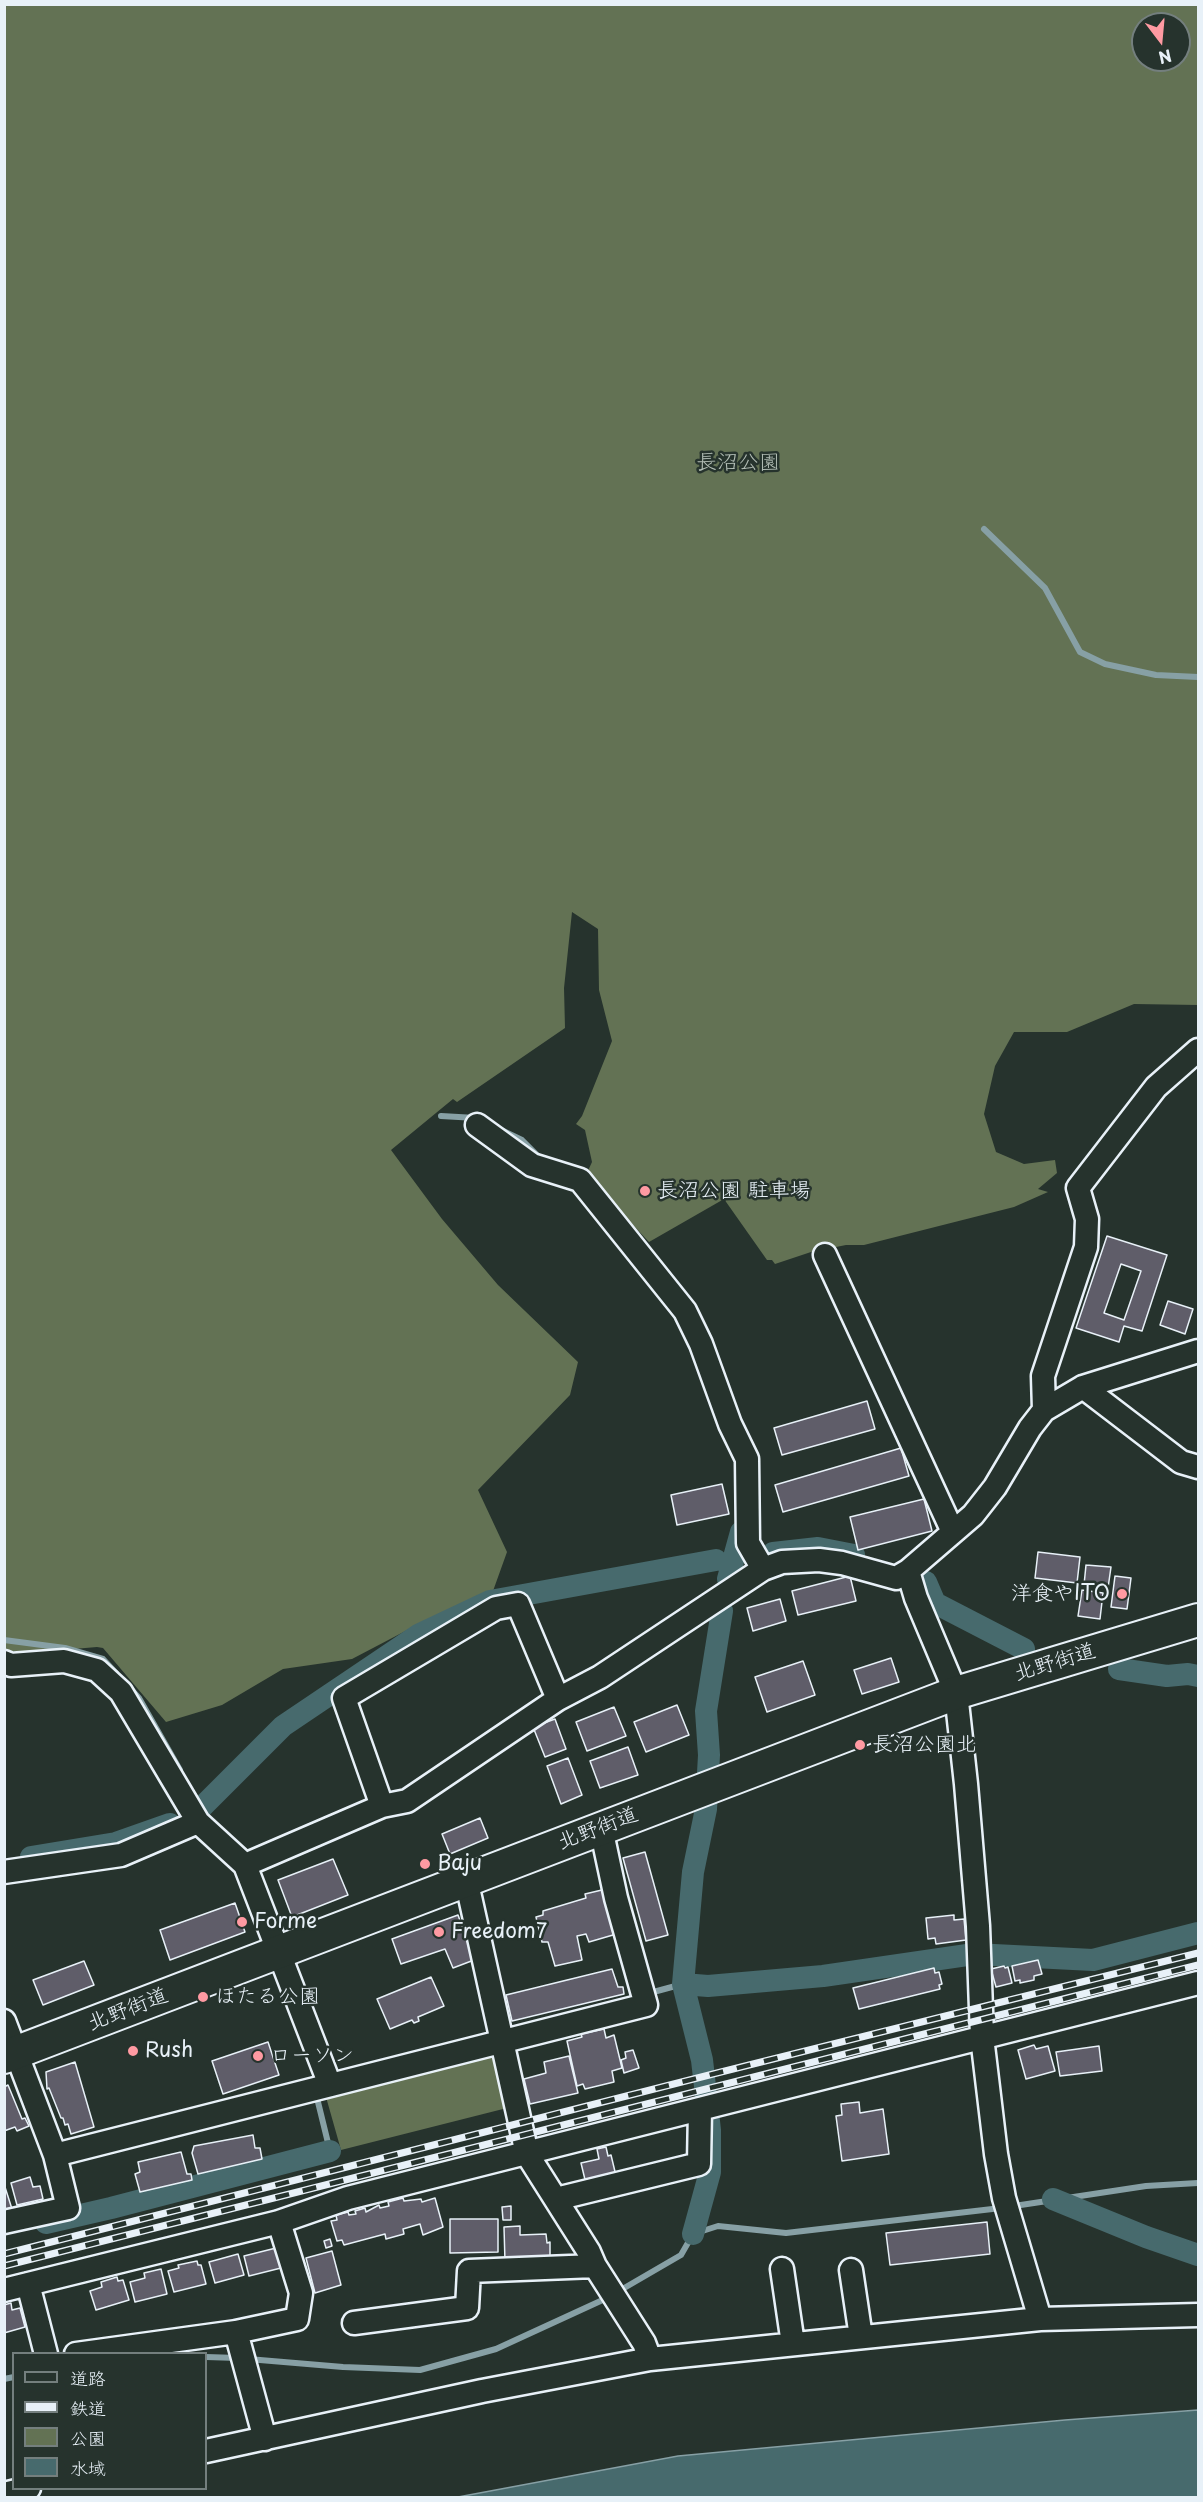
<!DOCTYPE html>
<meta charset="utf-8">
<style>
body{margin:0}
#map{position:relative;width:1203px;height:2502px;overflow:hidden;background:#26332d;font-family:"Playpen Sans","Klee One",sans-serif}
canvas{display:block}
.frame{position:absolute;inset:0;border:6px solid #e8f1f8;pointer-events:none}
.legend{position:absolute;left:12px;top:2352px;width:195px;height:138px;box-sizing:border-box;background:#26332d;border:2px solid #747f7e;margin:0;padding:8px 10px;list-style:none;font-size:18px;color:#e8f1f8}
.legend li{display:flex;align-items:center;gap:12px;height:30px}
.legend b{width:30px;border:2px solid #747f7e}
.north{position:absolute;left:1131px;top:12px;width:60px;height:60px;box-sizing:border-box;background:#26332d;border:2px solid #747f7e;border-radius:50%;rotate:164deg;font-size:16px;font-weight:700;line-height:24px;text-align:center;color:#e8f1f8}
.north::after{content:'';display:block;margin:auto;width:21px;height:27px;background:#ff9aa2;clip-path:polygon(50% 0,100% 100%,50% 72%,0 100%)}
</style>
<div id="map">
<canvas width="1203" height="2502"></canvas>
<div class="frame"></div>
<ul class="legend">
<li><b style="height:8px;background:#26332d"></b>道路</li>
<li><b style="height:8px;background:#e8f1f8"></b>鉄道</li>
<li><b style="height:16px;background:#637254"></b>公園</li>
<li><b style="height:16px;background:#476a6d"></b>水域</li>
</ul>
<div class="north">N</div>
</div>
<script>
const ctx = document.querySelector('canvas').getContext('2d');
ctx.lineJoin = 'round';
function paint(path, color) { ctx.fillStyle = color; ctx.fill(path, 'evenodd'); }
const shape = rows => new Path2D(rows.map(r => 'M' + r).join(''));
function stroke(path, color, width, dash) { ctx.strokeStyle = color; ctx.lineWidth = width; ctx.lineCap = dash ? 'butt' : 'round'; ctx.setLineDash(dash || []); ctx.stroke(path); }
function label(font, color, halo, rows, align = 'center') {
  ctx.font = font + ' "Playpen Sans","Klee One",sans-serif'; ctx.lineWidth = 5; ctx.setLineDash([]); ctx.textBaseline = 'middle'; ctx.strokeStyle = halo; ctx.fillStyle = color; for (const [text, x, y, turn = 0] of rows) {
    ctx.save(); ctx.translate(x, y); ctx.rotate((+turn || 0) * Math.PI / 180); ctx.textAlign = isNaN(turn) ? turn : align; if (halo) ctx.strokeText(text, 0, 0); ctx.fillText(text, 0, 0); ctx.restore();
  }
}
paint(shape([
 [5,5,1198,5,1198,1005,1134,1004,1067,1032,1014,1032,995,1066,984,1114,996,1152,1024,1164,1055,1160,1057,1173,1038,1189,1048,1192,1014,1207,864,1245,846,1245,811,1252,775,1264,772,1260,767,1260,724,1199,649,1242,586,1175,592,1162,585,1130,576,1124,582,1116,612,1041,599,990,598,929,572,912,564,988,565,1028,457,1102,453,1099,391,1150,442,1219,498,1285,578,1362,570,1395,478,1490,507,1552,493,1591,415,1626,352,1659,283,1669,222,1705,166,1722,103,1648,97,1647,27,1653,5,1650],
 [1143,24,1179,24,1179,60,1143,60],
 [493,2054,507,2108,341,2150,326,2097]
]), '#637254');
const water = shape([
 [1198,2410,1198,2497,458,2497,678,2456,1065,2420,1198,2410]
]);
paint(water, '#476a6d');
stroke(water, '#87a0a5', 1.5);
stroke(shape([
 [984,529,1045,588,1080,652,1105,664,1156,675,1198,677],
 [441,1116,476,1118],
 [499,1129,522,1140,539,1157],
 [4,1640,65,1648,103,1659,116,1673],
 [129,1687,139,1698,180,1770],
 [646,1994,683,1984],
 [320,2095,317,2098,330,2151],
 [206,2357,238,2358],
 [248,2359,343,2367,420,2370,496,2349,607,2298,681,2255,693,2234,718,2226,786,2233,1001,2208,1146,2186,1198,2183],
 [4,2379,14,2377]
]), '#87a0a5', 6);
stroke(shape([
 [773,1553,818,1548,854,1555],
 [728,1579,741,1532],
 [926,1582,935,1603,1024,1649],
 [1119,1669,1167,1676,1188,1674,1198,1676],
 [201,1808,283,1726,418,1635,490,1601,716,1560],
 [31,1857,116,1843,170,1824],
 [683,1984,708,1986,823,1976,974,1954,1093,1960,1198,1933],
 [1053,2199,1146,2237,1198,2255],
 [46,2223,111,2208,330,2151],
 [693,2234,710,2172,710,2130,702,2060,683,1984,693,1872,706,1809,709,1755,706,1711,722,1611]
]), '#476a6d', 22);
const building = shape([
 [1107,1236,1167,1255,1142,1331,1124,1326,1119,1342,1076,1328,1107,1236],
 [1121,1264,1141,1271,1124,1320,1104,1313,1121,1264],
 [1168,1301,1193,1309,1185,1334,1160,1325,1168,1301],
 [867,1401,875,1429,782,1455,774,1428,867,1401],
 [901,1448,909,1476,783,1512,775,1485,901,1448],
 [722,1484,729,1514,677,1525,671,1495,722,1484],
 [924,1499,932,1531,858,1550,850,1517,924,1499],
 [1038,1552,1080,1557,1077,1583,1035,1578,1038,1552],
 [1086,1565,1111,1567,1108,1588,1084,1585,1086,1565],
 [850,1576,856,1601,798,1615,792,1591,850,1576],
 [1115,1576,1131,1578,1127,1609,1111,1607,1115,1576],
 [1082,1590,1103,1593,1100,1619,1078,1616,1082,1590],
 [780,1599,786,1621,753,1631,747,1608,780,1599],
 [891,1658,899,1682,862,1694,854,1670,891,1658],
 [803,1661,815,1695,767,1712,755,1677,803,1661],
 [677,1705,689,1735,646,1752,634,1722,677,1705],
 [614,1707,626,1736,587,1751,576,1722,614,1707],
 [555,1719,566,1749,545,1757,533,1727,555,1719],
 [628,1747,638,1775,600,1788,590,1761,628,1747],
 [568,1758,582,1795,561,1804,547,1766,568,1758],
 [480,1818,488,1838,450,1854,442,1834,480,1818],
 [645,1852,668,1935,646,1941,623,1858,645,1852],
 [333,1859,348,1895,292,1917,278,1880,333,1859],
 [606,1889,615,1924,612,1925,613,1935,589,1942,586,1934,577,1936,582,1960,555,1966,548,1942,542,1942,536,1917,543,1915,543,1911,586,1898,585,1894,606,1889],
 [235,1903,245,1932,170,1960,160,1930,235,1903],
 [458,1915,474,1960,453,1968,445,1949,401,1964,392,1939,458,1915],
 [954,1915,954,1920,964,1919,966,1940,936,1944,935,1938,928,1939,926,1918,954,1915],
 [1038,1960,1042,1974,1034,1976,1034,1980,1020,1983,1020,1980,1015,1981,1012,1966,1038,1960],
 [84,1961,94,1985,43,2005,33,1980,84,1961],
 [1004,1966,1005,1968,1008,1967,1012,1983,996,1987,991,1969,1004,1966],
 [934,1968,935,1973,939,1972,942,1984,939,1985,940,1989,859,2009,853,1988,934,1968],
 [612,1969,618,1987,623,1987,624,1994,512,2021,506,1995,612,1969],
 [431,1977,444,2006,418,2017,419,2021,414,2023,412,2020,390,2029,377,1999,431,1977],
 [604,2029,606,2038,614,2035,622,2068,612,2071,614,2082,585,2089,583,2084,577,2086,567,2041,582,2037,581,2034,604,2029],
 [268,2042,279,2075,223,2094,212,2061,268,2042],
 [1034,2045,1036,2049,1048,2046,1055,2071,1026,2079,1018,2050,1034,2045],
 [1099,2046,1102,2071,1060,2076,1056,2052,1099,2046],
 [633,2050,639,2068,624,2073,621,2060,626,2058,625,2052,633,2050],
 [569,2056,578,2093,530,2104,524,2079,546,2073,544,2062,569,2056],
 [75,2062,94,2127,71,2134,68,2124,65,2125,63,2118,61,2118,49,2088,47,2089,46,2072,75,2062],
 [8,2085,22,2119,25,2118,29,2126,17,2131,15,2127,4,2131,4,2087,8,2085],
 [859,2102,860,2113,883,2109,889,2154,842,2161,836,2116,842,2115,841,2104,859,2102],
 [253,2135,255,2148,260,2148,262,2159,198,2174,192,2153,194,2146,253,2135],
 [606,2147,608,2156,611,2155,617,2180,587,2188,581,2163,599,2159,597,2149,606,2147],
 [181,2152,187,2174,191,2174,192,2180,140,2192,135,2174,140,2172,138,2162,181,2152],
 [30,2177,33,2187,40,2186,43,2199,17,2205,11,2183,30,2177],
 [4,2184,12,2209,4,2211,4,2184],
 [403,2198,404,2201,421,2199,422,2202,435,2198,443,2227,423,2235,420,2224,403,2229,404,2234,386,2239,385,2234,344,2245,342,2240,337,2241,331,2221,337,2220,336,2215,348,2212,349,2215,356,2214,355,2211,365,2208,366,2212,379,2205,380,2208,389,2206,388,2202,403,2198],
 [511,2206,511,2220,503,2220,502,2207,511,2206],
 [450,2219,498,2219,498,2252,450,2253,450,2219],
 [987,2222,990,2254,890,2265,886,2233,987,2222],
 [520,2226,520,2235,546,2234,547,2243,550,2242,550,2260,505,2262,504,2227,520,2226],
 [330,2239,332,2246,326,2248,324,2241,330,2239],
 [276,2248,281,2268,249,2276,244,2256,276,2248],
 [332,2251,341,2285,315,2293,306,2258,332,2251],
 [238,2254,244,2275,215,2283,209,2262,238,2254],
 [197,2261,198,2265,201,2265,206,2284,174,2292,168,2271,179,2268,178,2265,197,2261],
 [161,2269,167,2294,135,2302,130,2282,145,2278,144,2273,161,2269],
 [117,2277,118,2281,123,2280,129,2300,96,2310,90,2291,102,2287,101,2282,117,2277],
 [11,2303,12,2310,20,2308,25,2327,4,2333,4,2305,11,2303]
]);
paint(building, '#5f5d69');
stroke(building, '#e8f1f8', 1.5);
const minor = shape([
 [477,1125,532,1165,580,1180,685,1311,701,1344,730,1424,747,1459,748,1543,763,1569],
 [825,1255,953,1532],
 [1083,1387,1181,1462,1198,1467],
 [1044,1410,1043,1376,1086,1247,1087,1219,1078,1188,1156,1087,1198,1050],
 [908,1571,916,1598,956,1693,966,1784,978,1926,982,2037,996,2154,1004,2198,1040,2319],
 [4,1662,11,1665,64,1661,97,1670,121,1692,198,1822,245,1865,330,2085],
 [382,1806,344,1698,496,1608,518,1604,558,1699],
 [245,1865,382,1806,407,1801,558,1699,600,1677,763,1569,782,1562,819,1560,842,1563,896,1578,908,1571,973,1515,995,1487,1030,1428,1044,1410,1083,1387,1198,1351],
 [4,1872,121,1855,198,1822],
 [466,1879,527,2154,589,2252,595,2266,644,2343,650,2359],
 [4,2021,55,2155,68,2208,4,2222],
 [55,2155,646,2005,616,1898,601,1828],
 [556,2199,699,2164,700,2109],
 [782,2269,793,2344],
 [851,2270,861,2337],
 [28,2284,46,2354],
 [4,2290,279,2222,348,2198,1198,1983],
 [354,2323,467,2308,469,2271,595,2266],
 [76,2354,236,2332],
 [265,2439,236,2332,297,2319,301,2293,279,2222],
 [206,2451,482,2391,650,2359,1040,2319,1198,2315],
 [4,2494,29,2488]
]);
const secondary = shape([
 [4,2057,956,1693,1198,1620]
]);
stroke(minor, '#e8f1f8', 27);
stroke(secondary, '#e8f1f8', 36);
stroke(minor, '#26332d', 22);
stroke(secondary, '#26332d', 32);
const rail = shape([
 [4,2254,721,2072,1198,1953],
 [4,2266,1198,1965]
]);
stroke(rail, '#e8f1f8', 7);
stroke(rail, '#26332d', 4.5, [14]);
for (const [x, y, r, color] of [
 [645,1191,6,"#ff9aa2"],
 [1122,1594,6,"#ff9aa2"],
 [860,1745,6,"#ff9aa2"],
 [425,1864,6,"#ff9aa2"],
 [242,1922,6,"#ff9aa2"],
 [439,1932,6,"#ff9aa2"],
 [203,1997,6,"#ff9aa2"],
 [133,2051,6,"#ff9aa2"],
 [258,2056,6,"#ff9aa2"]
]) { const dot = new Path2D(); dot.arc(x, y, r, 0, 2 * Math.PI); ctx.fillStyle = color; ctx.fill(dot); stroke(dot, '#26332d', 2); }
label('21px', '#b3beb6', '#26332d', [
 ["長沼公園",738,463]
]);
label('21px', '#e8f1f8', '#26332d', [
 ["長沼公園 駐車場",657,1191],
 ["洋食やITO",1110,1594,"right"],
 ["長沼公園北",872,1745],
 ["Baju",437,1864],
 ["Forme",254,1922],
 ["Freedom7",451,1932],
 ["ほたる公園",215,1997],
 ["Rush",145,2051],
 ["ローソン",270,2056]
], 'left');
label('21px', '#e8f1f8', '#26332d', [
 ["北野街道",1055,1663,-17],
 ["北野街道",598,1829,-21],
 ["北野街道",128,2010,-21]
]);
</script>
